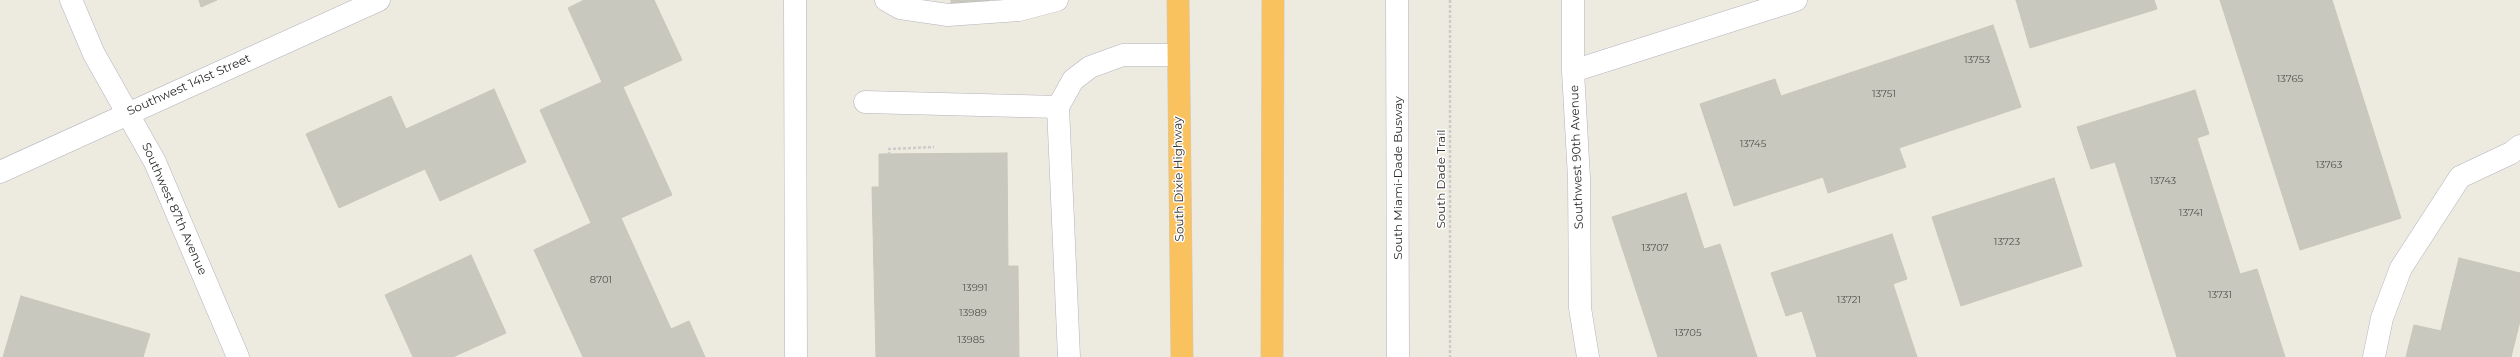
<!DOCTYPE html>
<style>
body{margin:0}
canvas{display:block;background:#edeadf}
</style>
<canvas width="2520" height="357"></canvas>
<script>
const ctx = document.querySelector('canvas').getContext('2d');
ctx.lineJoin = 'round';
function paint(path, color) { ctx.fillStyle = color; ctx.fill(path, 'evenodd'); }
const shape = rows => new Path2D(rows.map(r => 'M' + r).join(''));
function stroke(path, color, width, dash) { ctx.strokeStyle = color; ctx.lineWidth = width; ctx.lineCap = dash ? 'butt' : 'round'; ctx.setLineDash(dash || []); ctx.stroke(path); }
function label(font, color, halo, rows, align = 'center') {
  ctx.font = font + ' Montserrat,sans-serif'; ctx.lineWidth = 3; ctx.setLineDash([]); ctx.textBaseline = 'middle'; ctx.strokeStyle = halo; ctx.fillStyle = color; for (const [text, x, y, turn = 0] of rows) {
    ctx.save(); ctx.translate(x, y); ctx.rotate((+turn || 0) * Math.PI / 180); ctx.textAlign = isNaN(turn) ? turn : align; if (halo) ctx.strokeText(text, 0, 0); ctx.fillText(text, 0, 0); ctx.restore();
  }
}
const building = shape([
 [199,0,217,0,201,7,199,0],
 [584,0,654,0,682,60,623,87,672,195,621,218,671,329,689,321,705,357,583,357,534,250,591,223,540,110,602,82,568,8,584,0],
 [951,0,989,0,989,5,951,5,951,0],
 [2016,0,2154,0,2157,9,2030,48,2016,0],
 [2220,0,2332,0,2401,218,2300,250,2220,0],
 [1993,25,2021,107,1899,148,1906,167,1828,193,1823,177,1734,206,1700,104,1775,79,1781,96,1993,25],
 [494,89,526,162,440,201,425,169,339,208,306,134,391,96,406,129,494,89],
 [2195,90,2209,134,2197,138,2240,274,2257,269,2285,357,2177,357,2115,162,2091,169,2077,127,2195,90],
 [1007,153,1008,266,1018,266,1019,357,876,357,872,187,879,187,879,154,1007,153],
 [2054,178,2082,266,1961,306,1932,217,2054,178],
 [1686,193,1704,249,1720,244,1757,357,1658,357,1612,217,1686,193],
 [1892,234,1907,279,1893,284,1917,357,1817,357,1802,311,1786,316,1771,273,1892,234],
 [471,255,506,333,453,357,413,357,385,295,471,255],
 [2459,258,2520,273,2520,321,2511,357,2406,357,2414,325,2441,331,2459,258],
 [21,296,150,334,143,357,3,357,21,296]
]);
paint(building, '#c9c8be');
stroke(building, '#c9c7b9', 1);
const minor = shape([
 [71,0,94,54,155,162,238,357],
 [795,0,796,357],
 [886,0,900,8,948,15,1019,10,1057,0],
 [1397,0,1398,357],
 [1573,0,1573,71,1579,178,1580,308,1588,357],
 [1573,71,1796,0],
 [865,102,1058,107],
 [0,172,379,0],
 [1069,357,1058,107,1073,80,1090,67,1123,55,1178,55],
 [2374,357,2382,318,2401,268,2460,177,2511,153,2520,146]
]);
const highway = shape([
 [1178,0,1182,357],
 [1272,357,1273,0]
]);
stroke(minor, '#b3b3bf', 23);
stroke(highway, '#ccc', 23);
stroke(shape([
 [1450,0,1450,357],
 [889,155,889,149,934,147]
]), '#ccc', 2.5, [3, 2]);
stroke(minor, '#fff', 22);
stroke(highway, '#f9c25f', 22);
label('10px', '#535350', null, [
 ["13753",1977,60],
 ["13765",2290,79],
 ["13751",1884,94],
 ["13745",1753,144],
 ["13763",2329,165],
 ["13743",2163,181],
 ["13741",2191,213],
 ["13723",2007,242],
 ["13707",1655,248],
 ["8701",601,280],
 ["13991",975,288],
 ["13731",2220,295],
 ["13721",1849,300],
 ["13989",973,313],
 ["13705",1688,333],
 ["13985",971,340]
]);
label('12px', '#2c2c2c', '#fff', [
 ["Southwest 141st Street",189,85,-24],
 ["Southwest 90th Avenue",1577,157,-92],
 ["South Miami-Dade Busway",1398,178,-90],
 ["South Dixie Highway",1179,179,-91],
 ["South Dade Trail",1441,179,-90],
 ["Southwest 87th Avenue",174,209,66]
]);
</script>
